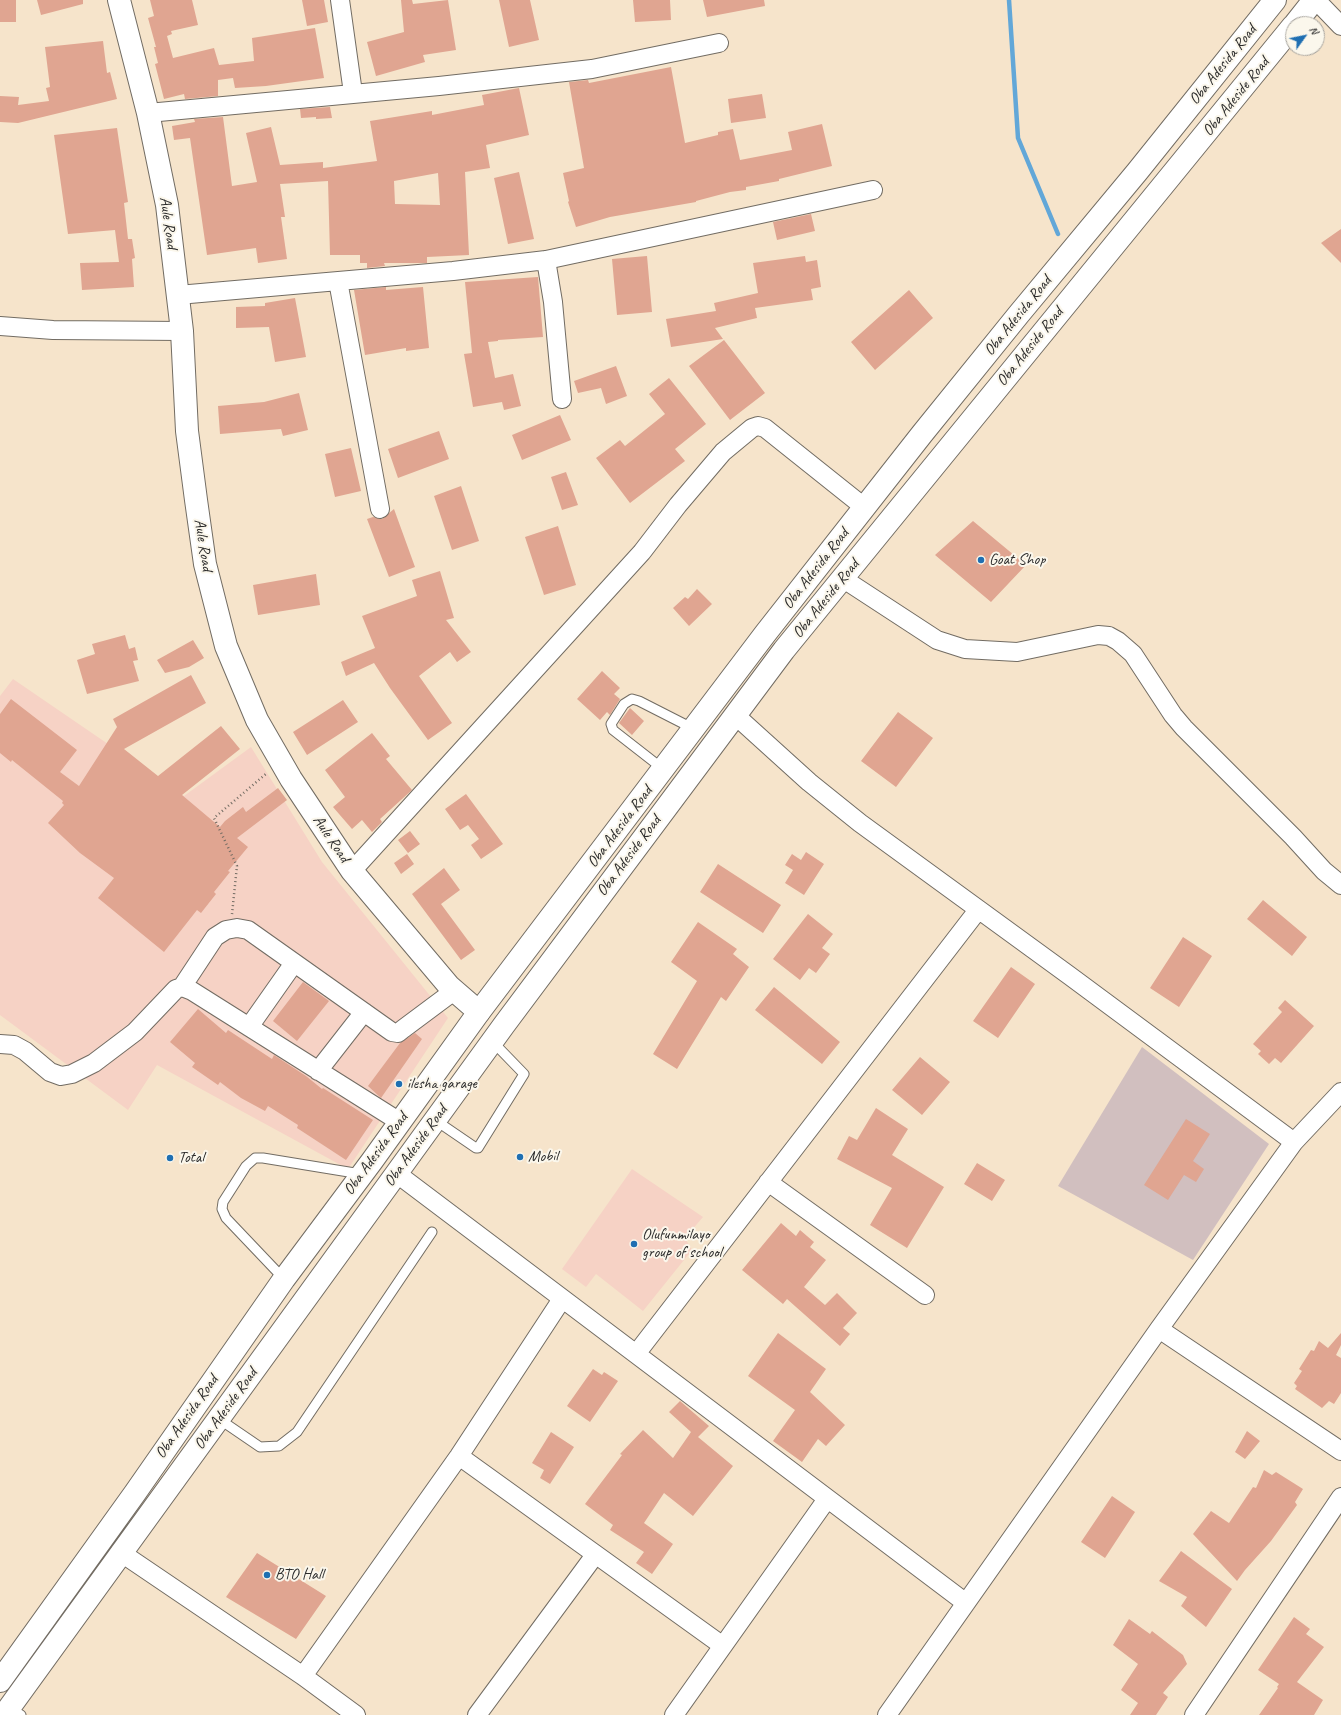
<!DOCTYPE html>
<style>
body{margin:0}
#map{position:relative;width:1341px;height:1715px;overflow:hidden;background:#f6e4cb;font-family:Caveat,sans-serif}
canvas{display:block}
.north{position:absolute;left:1285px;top:16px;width:40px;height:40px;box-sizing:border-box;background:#fbf7ec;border:1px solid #a8a59f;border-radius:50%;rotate:57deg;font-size:11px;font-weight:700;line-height:16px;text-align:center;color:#2b2b2b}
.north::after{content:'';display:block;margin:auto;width:14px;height:18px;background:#1f6fb2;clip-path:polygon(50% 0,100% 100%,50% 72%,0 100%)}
</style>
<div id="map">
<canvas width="1341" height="1715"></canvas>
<div class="north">N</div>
</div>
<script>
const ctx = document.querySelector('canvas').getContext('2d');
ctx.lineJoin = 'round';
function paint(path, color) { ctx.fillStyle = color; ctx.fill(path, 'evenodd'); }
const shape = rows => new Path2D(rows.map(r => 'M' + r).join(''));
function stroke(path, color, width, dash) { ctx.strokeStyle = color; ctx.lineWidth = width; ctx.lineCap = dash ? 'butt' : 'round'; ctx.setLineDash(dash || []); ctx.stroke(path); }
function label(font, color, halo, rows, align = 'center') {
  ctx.font = font + ' Caveat,sans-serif'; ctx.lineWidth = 4; ctx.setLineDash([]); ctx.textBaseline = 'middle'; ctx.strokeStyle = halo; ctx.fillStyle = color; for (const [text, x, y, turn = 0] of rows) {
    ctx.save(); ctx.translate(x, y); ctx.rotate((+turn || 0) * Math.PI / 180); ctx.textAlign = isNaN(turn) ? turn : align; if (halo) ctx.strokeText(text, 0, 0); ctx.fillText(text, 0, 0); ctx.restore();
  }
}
paint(shape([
 [13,679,184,796,251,747,322,862,448,1018,348,1169,157,1065,128,1110,0,1015,0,696],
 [632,1169,703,1217,685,1238,692,1250,643,1311,596,1274,586,1287,562,1269]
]), '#f6d2c5');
paint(shape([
 [1142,1047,1269,1144,1193,1260,1058,1186]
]), '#d1bfbf');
stroke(shape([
 [1009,0,1018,138,1058,234]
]), '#62a7d8', 4.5);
paint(shape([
 [0,0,16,0,16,22,0,22],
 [37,0,83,0,83,4,41,15],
 [150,0,192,0,198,25,171,31,172,34,167,36,173,58,214,48,219,65,254,61,252,38,315,28,324,78,266,86,235,88,233,78,218,80,218,96,185,99,184,94,164,99,155,64,158,63,154,47,156,47,148,18,154,16],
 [302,0,324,0,328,22,307,26],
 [401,0,412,0,413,4,448,0,456,50,423,55,425,62,376,76,367,42,404,32],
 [499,0,530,0,539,40,509,47],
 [633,0,670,0,671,20,635,22],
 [703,0,764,0,765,6,707,17],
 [103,41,107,73,110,72,117,99,18,123,0,122,0,96,19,97,18,105,49,101,46,88,50,87,45,47],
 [671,67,685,143,718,135,718,132,733,129,740,160,792,150,788,132,822,124,832,166,779,179,779,181,746,187,746,190,730,192,696,201,696,202,610,217,576,227,568,202,569,201,563,173,584,168,569,82,588,80,589,83],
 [519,88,529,135,486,145,490,168,465,172,469,255,427,257,427,263,384,263,385,266,367,268,367,263,360,263,360,255,330,255,328,181,280,184,285,217,281,217,287,259,258,263,256,248,207,255,190,138,174,140,172,126,195,122,194,119,223,117,232,186,257,182,246,133,271,127,280,165,323,162,323,168,377,161,370,121,432,111,432,115,484,105,482,95],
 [438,173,440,205,395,204,394,181],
 [762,94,766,118,731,123,728,99],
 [330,107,332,118,316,119,316,117,301,118,300,109],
 [117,128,128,202,124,203,128,239,132,239,135,258,132,259,134,287,82,290,80,263,119,262,115,230,68,234,54,135],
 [519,172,534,239,508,244,494,178],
 [811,214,815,231,777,240,773,222],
 [1341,229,1341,263,1321,243],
 [647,256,652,312,617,315,612,259],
 [805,256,806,262,817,260,821,287,811,289,813,300,755,308,757,318,715,328,723,339,671,347,666,319,716,311,714,303,758,293,753,263],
 [538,277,543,337,498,340,498,341,488,342,495,378,513,374,521,406,504,410,502,402,473,407,464,354,472,353,465,282],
 [386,287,386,290,423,287,429,348,406,351,406,348,365,355,354,290],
 [909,290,933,318,875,370,851,342],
 [295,298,306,357,275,362,269,327,236,328,236,307,265,306,265,303],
 [724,340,765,393,730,420,689,366],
 [616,366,627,396,606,404,601,388,578,393,574,381],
 [669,378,706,424,675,449,685,461,630,503,596,458,620,440,625,446,665,414,649,394],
 [299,393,308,430,283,436,281,429,220,434,218,406,264,402],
 [560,415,571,440,522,460,512,435],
 [439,431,449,459,398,478,388,449],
 [351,448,361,491,335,497,325,454],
 [566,472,578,505,562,510,551,477],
 [461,486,479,541,452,550,434,496],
 [394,509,415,567,389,577,367,519,373,517,382,519],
 [973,521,1026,565,991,602,935,555],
 [558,526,576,585,544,595,525,537],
 [440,571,454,618,446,620,471,652,457,662,450,652,419,676,452,723,428,740,390,688,374,663,346,676,341,662,375,648,362,616,417,596,412,580],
 [316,574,320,605,258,615,253,585],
 [697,589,712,604,689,626,673,608,685,597,688,599],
 [125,635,129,649,135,647,138,660,133,661,139,681,87,694,77,660,95,654,92,644],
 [193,640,204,658,189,667,165,673,157,660],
 [602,671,620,688,614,694,620,699,610,715,607,712,600,720,577,699],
 [191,675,206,703,124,749,158,776,221,726,240,749,182,795,220,827,225,821,243,807,246,812,278,788,287,800,237,838,248,847,228,871,230,872,214,892,216,894,201,913,197,910,164,952,98,898,114,878,80,853,48,823,64,805,62,803,63,801,12,760,11,762,0,753,0,714,11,699,77,750,60,772,79,786,117,727,113,719],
 [343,700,358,722,307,755,293,732],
 [630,708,644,721,632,735,619,723],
 [898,712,933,738,896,787,861,761],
 [372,733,390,756,386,759,412,790,380,819,382,822,372,832,362,820,352,829,333,807,345,797,325,770],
 [466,794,503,844,481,859,471,845,479,839,468,825,460,830,445,809],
 [410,831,420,844,408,853,398,840],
 [806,852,824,864,804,895,785,883,793,870,785,865,792,854,801,860],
 [407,854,414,864,401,874,394,863],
 [718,864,781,905,763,933,700,892],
 [444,868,460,890,441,904,475,950,461,960,412,894],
 [1263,900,1307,937,1292,956,1247,919],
 [808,914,833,934,822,948,830,954,816,973,809,968,800,980,773,959],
 [698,922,737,949,733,954,749,967,726,1001,721,997,677,1069,653,1054,697,981,671,962],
 [1183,937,1212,956,1179,1007,1150,988],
 [1011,967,1035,984,998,1038,973,1021],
 [303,982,329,1001,297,1041,273,1021],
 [774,987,840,1042,822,1064,755,1010],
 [1285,1000,1314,1026,1281,1063,1275,1058,1269,1064,1258,1054,1261,1051,1253,1044,1282,1012,1278,1008],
 [198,1009,226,1033,228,1030,272,1059,274,1055,306,1076,322,1089,323,1088,373,1120,346,1160,297,1128,298,1125,268,1106,265,1111,241,1098,220,1082,218,1085,192,1067,195,1063,170,1042],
 [415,1033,422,1039,381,1098,368,1086,400,1043],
 [920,1057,950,1082,922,1115,892,1090],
 [876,1108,908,1129,892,1155,944,1187,907,1248,870,1225,892,1188,837,1159,849,1136,857,1140],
 [1186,1119,1210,1134,1193,1161,1204,1169,1196,1182,1184,1175,1168,1200,1144,1185],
 [977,1163,1005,1180,992,1201,964,1184],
 [781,1223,796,1236,800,1230,814,1242,810,1247,826,1260,804,1287,825,1305,837,1293,857,1313,843,1328,850,1334,840,1346,787,1299,783,1304,742,1270],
 [778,1333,826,1369,810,1392,845,1425,826,1446,818,1439,802,1462,773,1441,795,1410,748,1376],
 [1341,1333,1341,1345,1336,1355,1341,1358,1341,1393,1334,1404,1329,1401,1322,1408,1295,1389,1297,1386,1294,1383,1302,1371,1299,1369,1311,1350,1314,1351,1319,1341,1328,1348],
 [593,1369,602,1375,604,1372,618,1381,590,1422,567,1406],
 [680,1401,709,1426,698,1437,733,1466,693,1516,664,1493,644,1523,673,1544,652,1574,636,1563,644,1552,610,1530,613,1525,585,1504,622,1455,620,1454,643,1430,673,1458,691,1432,669,1412],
 [1247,1431,1260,1441,1245,1459,1235,1452],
 [551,1432,574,1447,550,1484,540,1478,544,1470,532,1463],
 [1264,1470,1272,1475,1276,1472,1303,1489,1295,1502,1297,1505,1271,1541,1245,1570,1237,1581,1193,1534,1211,1511,1229,1523,1253,1487,1256,1488],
 [1112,1496,1135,1512,1105,1558,1081,1542],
 [1181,1551,1232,1589,1206,1627,1181,1606,1187,1597,1159,1581],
 [257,1553,326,1596,296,1639,226,1597],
 [1294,1617,1310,1629,1306,1634,1324,1647,1297,1682,1323,1700,1314,1715,1259,1715,1278,1688,1277,1687,1279,1684,1258,1670],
 [1129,1619,1150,1634,1152,1631,1183,1655,1187,1664,1163,1693,1168,1697,1156,1715,1130,1715,1138,1703,1121,1690,1138,1664,1113,1645]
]), '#e0a591');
const service = shape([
 [663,769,613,730,611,724,624,704,632,699,639,701,694,729],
 [435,1120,476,1148,478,1148,524,1074,492,1041],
 [284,1279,226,1218,222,1209,223,1202,246,1166,255,1158,263,1158,361,1174],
 [219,1419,260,1447,279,1446,297,1432,432,1232],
 [9,1708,21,1715]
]);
const minor = shape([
 [340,0,353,93],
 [1316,0,1341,26],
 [148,113,439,86,592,69,719,43],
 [546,260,553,302,562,399],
 [338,281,380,509],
 [178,295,453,271,546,260,873,190],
 [0,326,53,330,182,331],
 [842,578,937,640,965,649,1017,652,1098,635,1109,636,1118,641,1133,654,1173,715,1184,728,1293,837,1324,871,1341,885],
 [735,715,809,782,860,823,1070,976,1294,1142],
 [352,871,642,552,678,505,723,452,752,428,758,426,765,428,864,507],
 [182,987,215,937,226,930,237,928,248,930,392,1032,398,1033,403,1029,454,991],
 [249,1027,294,963],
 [0,1044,14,1045,25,1051,50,1072,61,1076,72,1074,94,1063,135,1032,176,989,182,987,192,991,400,1122],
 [318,1071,364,1012],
 [396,1173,966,1603],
 [768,1182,925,1295],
 [1159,1329,1341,1451],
 [636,1354,978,910],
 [459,1456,723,1646],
 [120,1552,303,1676,356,1715],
 [303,1676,459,1456,562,1299],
 [477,1715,595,1555],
 [674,1715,827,1499],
 [887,1715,1159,1329,1294,1142,1341,1092],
 [1194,1715,1341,1497]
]);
const tertiary = shape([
 [119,0,148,113,167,205,182,331,187,431,196,500,205,564,226,646,257,720,291,779,352,871,449,986,479,1012]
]);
const primary = shape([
 [1295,24,1314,0],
 [0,1681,135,1493,284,1279,372,1161,479,1012,765,634,922,434,1019,314,1137,172,1275,0],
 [4,1715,504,1025,784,650,1293,26]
]);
stroke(service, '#726c63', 11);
stroke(minor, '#726c63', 20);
stroke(tertiary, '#726c63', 24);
stroke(primary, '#726c63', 24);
stroke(shape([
 [232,914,237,866,214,818,267,773]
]), '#726c63', 2.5, [1, 3]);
stroke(service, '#fff', 9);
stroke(minor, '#fff', 18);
stroke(tertiary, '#fff', 22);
stroke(primary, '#fff', 22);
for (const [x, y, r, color] of [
 [981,560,4,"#1f6fb2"],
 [399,1084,4,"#1f6fb2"],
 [520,1157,4,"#1f6fb2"],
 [170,1158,4,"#1f6fb2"],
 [634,1244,4,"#1f6fb2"],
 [267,1575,4,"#1f6fb2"]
]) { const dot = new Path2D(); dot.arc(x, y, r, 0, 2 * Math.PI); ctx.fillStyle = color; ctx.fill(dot); stroke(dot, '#fbf7ec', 1.5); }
label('16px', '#2b2b2b', '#fbf7ec', [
 ["Oba Adesida Road",1223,65,-51],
 ["Oba Adeside Road",1236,97,-51],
 ["Aule Road",168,223,82],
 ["Oba Adesida Road",1018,316,-51],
 ["Oba Adeside Road",1030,347,-51],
 ["Aule Road",203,545,81],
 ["Oba Adesida Road",816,569,-52],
 ["Oba Adeside Road",826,599,-51],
 ["Oba Adesida Road",620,827,-53],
 ["Aule Road",331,839,56],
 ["Oba Adeside Road",629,856,-53],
 ["Oba Adeside Road",416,1146,-54],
 ["Oba Adesida Road",376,1154,-54],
 ["Oba Adeside Road",226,1409,-54],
 ["Oba Adesida Road",187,1417,-55]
]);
label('16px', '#2b2b2b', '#fbf7ec', [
 ["Goat Shop",989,560],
 ["ilesha garage",407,1084],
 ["Mobil",528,1157],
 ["Total",178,1158],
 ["Olufunmilayo",642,1235],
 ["group of school",642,1253],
 ["BTO Hall",275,1575]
], 'left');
</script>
